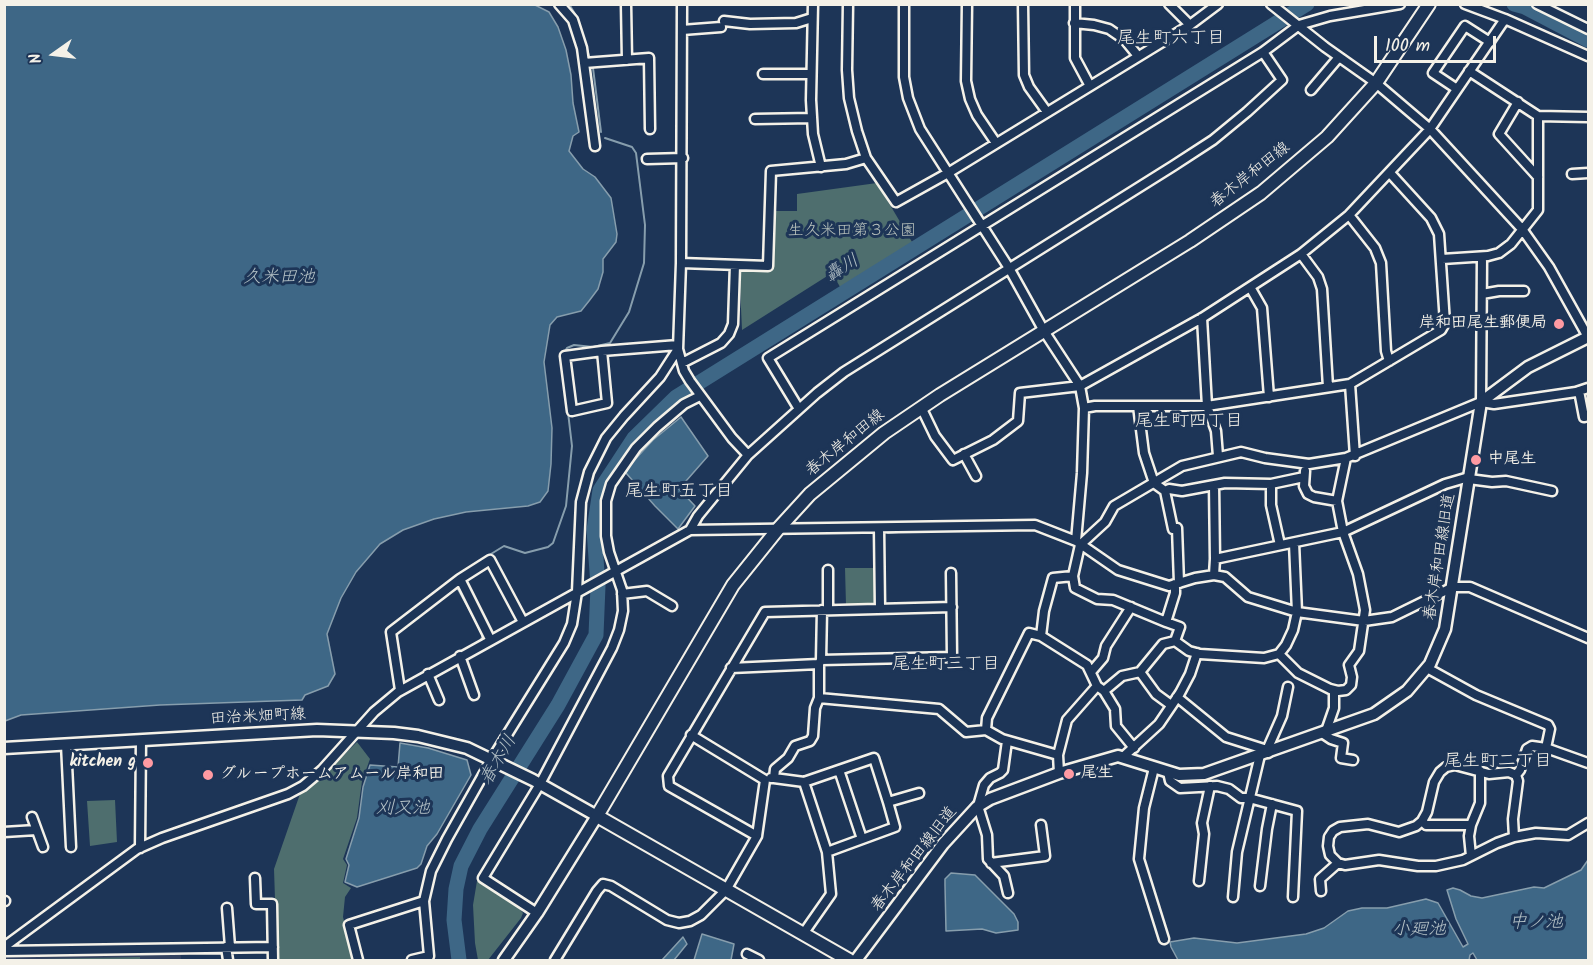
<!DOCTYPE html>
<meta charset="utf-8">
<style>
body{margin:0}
#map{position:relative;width:1593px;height:965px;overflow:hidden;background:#1d3557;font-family:Kalam,sans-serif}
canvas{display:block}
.frame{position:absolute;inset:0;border:6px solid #f4f1e8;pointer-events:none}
.north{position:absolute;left:24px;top:24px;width:60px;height:60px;-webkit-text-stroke:4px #1d3557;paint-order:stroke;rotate:256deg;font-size:16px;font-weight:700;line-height:24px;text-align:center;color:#f4f1e8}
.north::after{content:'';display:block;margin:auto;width:21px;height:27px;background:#f4f1e8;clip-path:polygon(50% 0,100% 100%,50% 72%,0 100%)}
.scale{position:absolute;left:1374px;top:36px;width:122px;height:27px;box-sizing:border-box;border:3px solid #f4f1e8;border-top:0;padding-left:8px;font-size:18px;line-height:21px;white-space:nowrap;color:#f4f1e8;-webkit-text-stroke:4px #1d3557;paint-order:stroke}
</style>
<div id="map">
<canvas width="1593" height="965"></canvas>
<div class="frame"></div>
<div class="north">N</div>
<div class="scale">100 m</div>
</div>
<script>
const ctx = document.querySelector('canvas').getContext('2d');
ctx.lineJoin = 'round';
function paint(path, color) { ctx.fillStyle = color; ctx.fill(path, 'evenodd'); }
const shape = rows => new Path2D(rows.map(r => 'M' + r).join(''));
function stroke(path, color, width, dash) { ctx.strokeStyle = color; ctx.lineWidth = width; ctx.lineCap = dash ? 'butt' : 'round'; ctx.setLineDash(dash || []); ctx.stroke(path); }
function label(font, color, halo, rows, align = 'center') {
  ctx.font = font + ' Kalam,"Klee One",sans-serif'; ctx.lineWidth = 6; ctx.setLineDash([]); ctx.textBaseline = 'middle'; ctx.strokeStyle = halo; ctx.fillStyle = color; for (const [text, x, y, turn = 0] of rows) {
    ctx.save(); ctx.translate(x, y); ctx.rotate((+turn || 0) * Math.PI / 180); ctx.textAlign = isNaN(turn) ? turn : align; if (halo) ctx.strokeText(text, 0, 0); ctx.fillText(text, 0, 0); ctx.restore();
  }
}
paint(shape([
 [180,949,181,960,5,960,4,953]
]), '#334260');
paint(shape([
 [877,183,915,247,843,292,832,273,742,330,739,265,771,269,770,211,797,211,797,194],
 [845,568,875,568,876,600,872,605,846,605],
 [357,742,370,759,362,781,357,818,343,859,347,865,343,883,351,888,345,897,343,917,354,960,277,960,274,869,301,791,319,779],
 [115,800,117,842,90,846,87,801],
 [477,881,519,908,523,913,521,918,488,960,478,960,475,943,473,905],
 [140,957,140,960,39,959]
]), '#4e6e6e');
const water = shape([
 [533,4,549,12,558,27,566,50,571,75,573,103,579,132,573,136,569,151,583,169,595,177,611,198,617,234,616,242,603,259,603,272,598,289,589,301,581,311,557,317,550,325,544,362,552,428,551,464,548,491,540,502,528,506,466,512,434,519,403,530,380,544,356,572,341,598,327,634,335,674,328,686,305,695,302,700,160,705,21,715,5,721,5,5,533,4],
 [681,417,708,456,679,489,695,506,678,529,655,506,626,473,630,465,653,440,681,417],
 [400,743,428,748,467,760,471,775,437,834,427,846,421,864,417,868,357,887,345,882,349,865,346,859,359,818,363,787,370,765,398,767,400,743],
 [1588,860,1588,960,1477,960,1473,953,1470,955,1469,960,1178,960,1171,947,1170,942,1194,938,1237,943,1306,934,1324,928,1348,911,1362,908,1387,908,1426,899,1438,903,1463,947,1468,944,1456,919,1447,890,1453,888,1460,890,1471,896,1482,898,1534,887,1544,888,1581,870,1588,860],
 [951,873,975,875,1014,914,1018,922,1018,930,996,933,982,929,946,931,945,885,945,879,951,873],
 [702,934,734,944,731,960,694,960,702,934],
 [683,937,687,944,674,960,662,960,683,937]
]);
paint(water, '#3e6786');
stroke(water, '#879ead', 1.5);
stroke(shape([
 [569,4,578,19,589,56],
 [593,68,601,132],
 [564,353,567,348,574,345,593,347,610,343,629,312,644,263,645,225,636,153,632,147,605,138],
 [915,531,951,531],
 [802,533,864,533],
 [888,533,909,531],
 [460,573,504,546,525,553,548,547,553,543,566,506,572,446,562,362],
 [622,573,689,535,744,534],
 [458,589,483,634,481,640]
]), '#879ead', 2);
stroke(shape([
 [1514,4,1525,7,1588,40],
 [459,960,454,920,456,889,461,866,480,829,558,705,596,635,598,586,594,530,600,490,634,438,676,397,1307,4]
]), '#3e6786', 15);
const minor = shape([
 [559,4,573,20,582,48,595,146],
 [626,4,627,60],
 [813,4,811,100,813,134,821,167],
 [848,4,847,70,849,98,857,131,866,158,896,202,948,173,1190,25,1218,4],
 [904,4,904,77,908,98,920,129,1009,268,1044,331,1080,386,1084,408,1082,473,1076,541],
 [967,4,966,81,970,99,977,115,996,143],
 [1023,4,1024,75,1029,87,1047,112],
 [1075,4,1075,58,1090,86],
 [1169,4,1190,25],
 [1271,4,1325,47,1376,83,1430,129,1522,229,1549,267,1588,337],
 [1465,4,1505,19,1588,56],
 [1537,4,1588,29],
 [724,21,750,24,796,23,812,18],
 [1074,23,1094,25,1109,29,1125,40,1138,56],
 [682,30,721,27],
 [584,63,649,58,650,129],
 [1469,71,1538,116,1588,117],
 [763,74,811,74],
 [1457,89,1433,73,1465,26,1490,42],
 [1311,90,1339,57],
 [1518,102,1499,134,1538,177],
 [755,119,812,118],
 [647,159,683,158],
 [1572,174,1588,173],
 [1349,215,1375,248,1381,263,1386,351,1389,361],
 [1301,254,1318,277,1322,289,1328,387],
 [1442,259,1488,256,1499,253,1511,244,1538,210,1538,116],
 [681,263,768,266,771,171,846,164,866,158],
 [1250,287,1262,308,1269,397],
 [1482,294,1499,291,1524,291],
 [1202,318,1207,406,1216,431,1218,456],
 [678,349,684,371,690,381,732,438,748,455],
 [602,351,607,403,572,411,565,356,602,351,678,345],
 [682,363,721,343,729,334,733,324,735,265],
 [1350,384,1355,456],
 [1579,391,1584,417,1588,416],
 [1481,402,1482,257],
 [1138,406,1144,453,1154,483,1165,491,1173,529,1177,528,1179,583],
 [921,407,935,436,953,460,993,440,1018,421,1020,393,1080,386,1202,318,1301,254,1349,215,1430,129,1505,19],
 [1084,408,1095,406,1207,406,1350,384,1441,330,1445,323,1439,234,1431,218,1390,173],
 [799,409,768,358,1263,52,1299,25,1330,16,1400,4],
 [964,454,976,476],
 [1305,471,1304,486,1308,494,1314,497,1337,501],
 [1469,479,1492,482,1506,481,1552,491],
 [1271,484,1271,505,1280,545],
 [1214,485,1215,559],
 [1165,491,1169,489,1182,491,1225,483,1271,484,1304,477],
 [879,528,880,608],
 [690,530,698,516,748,455,817,393,844,372,1173,166,1213,140,1247,112,1282,80,1263,52],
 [828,570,828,610],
 [1214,575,1225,577,1248,597,1297,612,1364,621,1392,617,1453,587,1470,587,1588,638],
 [1175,584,1175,593,1166,622,1113,600,1097,599,1075,588,1073,576,1080,545,1105,522,1114,506,1182,466,1241,452,1265,458,1309,464,1346,458],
 [622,594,647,591,672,606],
 [822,610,821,660,952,657,951,573],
 [1166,622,1180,627,1175,641,1189,651,1200,654,1264,658,1279,654,1286,645,1293,630,1297,612,1294,543],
 [1041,636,1044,611,1053,578,1073,576],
 [490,639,460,579,490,560,523,622],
 [1279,654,1298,673,1330,689,1338,691,1346,690,1351,685,1352,677,1349,665,1359,651,1365,610,1358,574,1343,532,1337,501,1346,458,1481,402,1494,404,1576,392,1588,388],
 [460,656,474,695],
 [731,668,819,664],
 [1427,668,1476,695,1548,725,1550,729,1546,748],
 [1091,672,1103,658,1106,646,1131,607],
 [428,674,439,700],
 [400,690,391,632,460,579],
 [1104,691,1122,676,1140,672],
 [1177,697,1226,737,1267,750,1268,753],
 [819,698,939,709,966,732,986,730,1002,739,1058,755],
 [1171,705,1156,694,1140,672,1163,644,1175,641],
 [986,730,987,718,1029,633,1041,636,1087,665,1097,686,1104,691,1115,709,1116,726,1134,748],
 [1326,731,1334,708,1334,690],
 [1322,733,1331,739,1343,743,1341,758,1353,760],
 [1007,741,1003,770,1000,773,990,778,984,785,978,806,987,835,988,859,1004,876,1008,893],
 [66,744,71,847],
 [1267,750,1282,716,1288,687],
 [1123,757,1159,724,1180,693,1190,674,1197,653],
 [1154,768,1144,808,1139,859,1164,939],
 [839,770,862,839],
 [1168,772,1170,781,1180,788,1217,786,1229,789,1241,798,1249,798,1297,811,1293,897],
 [1059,773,1058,755,1067,720,1097,686],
 [1516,775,1509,772,1489,774,1455,765,1446,767,1440,772,1434,782,1427,812,1422,821,1416,826,1399,832,1368,824,1340,827,1333,831,1329,837,1328,846,1330,855,1338,863,1345,865,1379,860,1418,866,1436,866,1463,860,1497,843,1514,837,1536,833,1568,835,1588,823],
 [771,778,774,778,775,769,788,758,795,746,810,741,813,736,815,708,819,698,819,664,821,660],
 [774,778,804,782,827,852,831,894,803,934],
 [804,782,874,758,888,802,895,827,827,852],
 [888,802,919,793],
 [32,817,43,847],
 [1422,821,1426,825,1471,825],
 [4,832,36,830],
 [757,836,669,786,668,776,765,612,952,607],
 [1514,837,1513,819,1518,781,1516,775,1520,770,1527,749,1532,746,1546,748,1588,763],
 [140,848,141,740],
 [1471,856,1469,836,1471,825,1480,803,1480,771],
 [991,863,1045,856,1041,825],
 [255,878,256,904,272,904,273,960],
 [1199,881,1204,834,1202,823,1210,786],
 [1260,886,1267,829,1272,804],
 [1321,891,1320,879,1338,863],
 [1233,897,1237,852,1260,755],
 [4,901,5,901],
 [227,908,230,947],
 [537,913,483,878,540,784,612,648,619,630,623,611,622,590,609,552,606,536,606,501,611,484,636,448,657,427,684,404,700,396],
 [4,947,137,849,162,838,288,794,303,786,322,770,374,712,398,692,690,530,1035,525,1076,541,1118,570,1169,586,1195,578,1214,575,1215,559,1343,532,1445,484,1469,477],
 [226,947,228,960],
 [4,951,273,947],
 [747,954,759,960],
 [358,960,349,925,424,901],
 [412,960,429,956,424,901,431,871,447,839,492,759,564,643,572,624,577,592,581,502,589,472,606,438,624,416,660,377,678,349,681,263,682,4],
 [555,960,597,891,603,884,611,886,667,920,679,923,690,921,701,915,726,890,757,836,765,780,691,735]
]);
const tertiary = shape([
 [4,748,317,730,394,733,418,736,467,748,533,780,597,816,537,913,504,960],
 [856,960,943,844,977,807,990,799,1059,773,1118,756,1179,775,1204,774,1374,714,1407,691,1430,664,1445,629,1481,402,1528,367,1588,337]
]);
const secondary = shape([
 [849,960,597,816,733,585,778,529,810,494,884,433,940,395,1190,241,1261,193,1327,137,1376,83,1429,4]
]);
stroke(minor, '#f4f1e8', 13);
stroke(tertiary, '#f4f1e8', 15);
stroke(secondary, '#f4f1e8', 16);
stroke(minor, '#1d3557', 8);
stroke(tertiary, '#1d3557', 10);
stroke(secondary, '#1d3557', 12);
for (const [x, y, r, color] of [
 [1559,324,6,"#ff9aa2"],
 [1476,460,6,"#ff9aa2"],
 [148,763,6,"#ff9aa2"],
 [1069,774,6,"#ff9aa2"],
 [208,775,6,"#ff9aa2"]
]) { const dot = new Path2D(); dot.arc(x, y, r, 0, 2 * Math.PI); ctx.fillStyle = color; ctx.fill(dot); stroke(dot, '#1d3557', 2); }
label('16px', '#f4f1e8', '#1d3557', [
 ["春木岸和田線",1251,176,-38],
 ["春木岸和田線",846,444,-39],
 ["春木岸和田線旧道",1441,557,-81],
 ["田治米畑町線",258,718,-3],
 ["春木岸和田線旧道",915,860,-52]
]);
label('16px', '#bac3bd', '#1d3557', [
 ["生久米田第３公園",852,232]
]);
label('bold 16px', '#f4f1e8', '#1d3557', [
 ["岸和田尾生郵便局",1547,324,"right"],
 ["中尾生",1488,460],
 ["kitchen g",136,763,"right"],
 ["尾生",1081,774],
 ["グループホームアムール岸和田",220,775]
], 'left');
label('18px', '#f4f1e8', '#1d3557', [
 ["尾生町六丁目",1171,40],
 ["尾生町四丁目",1189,423],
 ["尾生町五丁目",679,493],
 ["尾生町三丁目",946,666],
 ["尾生町二丁目",1498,763]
]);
label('italic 18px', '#b4c1c6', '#1d3557', [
 ["轟川",843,270,-32],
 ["久米田池",279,279],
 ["春木川",500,761,-60],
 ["刈又池",403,810],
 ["中ノ池",1536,924],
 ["小廻池",1419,931]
]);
</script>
